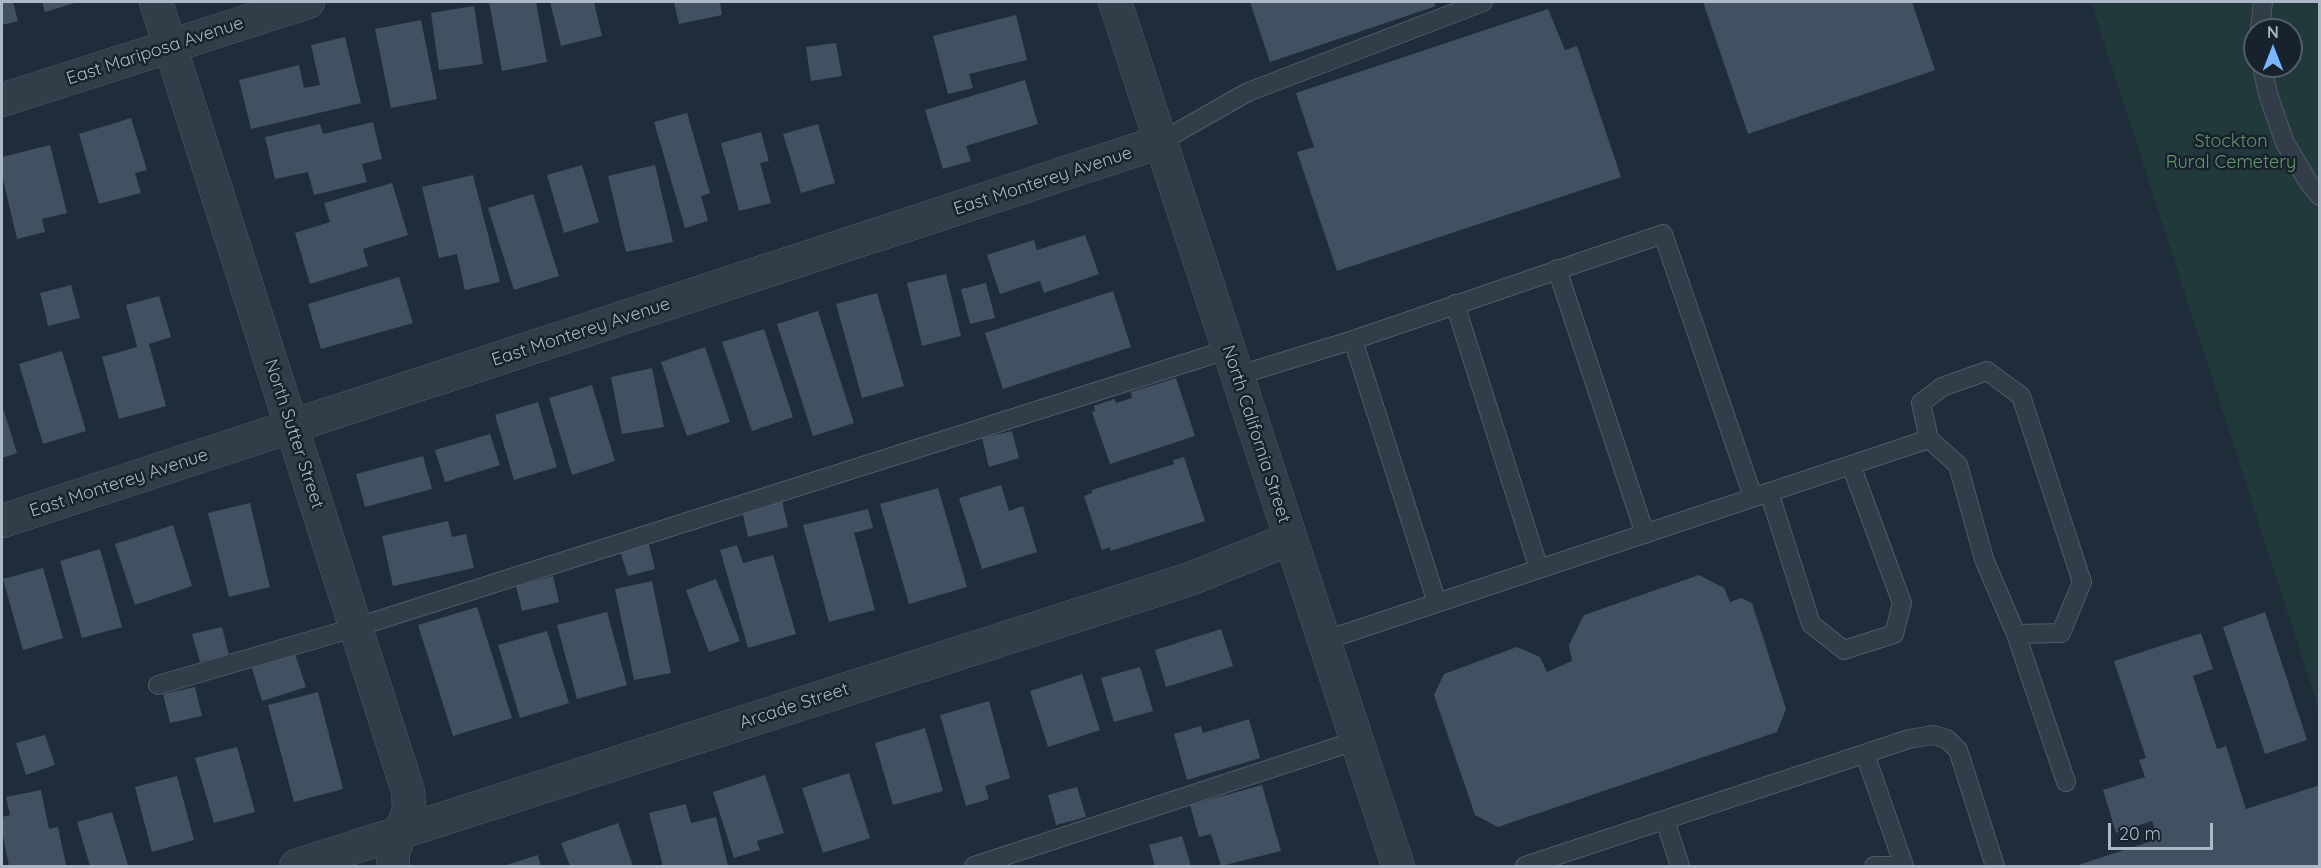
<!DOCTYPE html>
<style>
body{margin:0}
#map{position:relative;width:2321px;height:868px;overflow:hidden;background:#1f2c39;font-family:Quicksand,sans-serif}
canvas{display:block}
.frame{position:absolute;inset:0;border:3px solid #acb8c6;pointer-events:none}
.north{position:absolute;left:2243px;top:18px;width:60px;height:60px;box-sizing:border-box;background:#18222d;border:2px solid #535e6a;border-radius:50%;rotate:0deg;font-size:16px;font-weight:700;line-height:24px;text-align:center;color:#acb8c6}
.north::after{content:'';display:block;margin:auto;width:21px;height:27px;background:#78b6ff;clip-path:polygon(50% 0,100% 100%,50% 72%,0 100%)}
.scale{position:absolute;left:2108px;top:823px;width:105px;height:27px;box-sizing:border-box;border:3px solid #acb8c6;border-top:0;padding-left:8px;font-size:18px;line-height:21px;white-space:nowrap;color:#acb8c6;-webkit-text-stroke:4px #18222d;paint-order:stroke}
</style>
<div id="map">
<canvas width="2321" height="868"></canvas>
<div class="frame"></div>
<div class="north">N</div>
<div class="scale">20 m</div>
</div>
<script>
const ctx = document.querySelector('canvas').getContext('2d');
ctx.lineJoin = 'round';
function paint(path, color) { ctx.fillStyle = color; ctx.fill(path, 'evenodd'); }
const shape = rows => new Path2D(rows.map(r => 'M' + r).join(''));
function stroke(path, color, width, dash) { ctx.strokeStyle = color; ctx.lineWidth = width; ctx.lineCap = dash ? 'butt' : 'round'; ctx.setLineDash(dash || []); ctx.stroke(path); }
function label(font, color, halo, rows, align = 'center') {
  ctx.font = font + ' Quicksand,sans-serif'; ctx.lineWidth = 5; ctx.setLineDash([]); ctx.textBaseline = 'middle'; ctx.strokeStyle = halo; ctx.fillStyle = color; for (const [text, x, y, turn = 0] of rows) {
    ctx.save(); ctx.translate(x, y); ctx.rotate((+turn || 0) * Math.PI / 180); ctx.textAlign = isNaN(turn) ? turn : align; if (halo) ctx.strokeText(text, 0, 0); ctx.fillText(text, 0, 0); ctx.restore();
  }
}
paint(shape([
 [2091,2,2319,2,2319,710],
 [2255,30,2291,30,2291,66,2255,66]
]), '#21393a');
paint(shape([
 [2,2,13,2,18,21,2,25],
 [42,2,78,2,45,12],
 [489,2,536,2,547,62,502,71],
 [550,2,594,2,602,36,561,46],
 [674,2,720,2,722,15,679,24],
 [1250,2,1434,2,1436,6,1270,62],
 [1703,2,1912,2,1935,70,1748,134],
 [474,6,483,64,439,70,431,13],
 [1548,9,1565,50,1577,46,1621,177,1337,271,1297,152,1314,147,1296,93],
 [1016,15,1027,60,969,74,973,88,948,94,933,36],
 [421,20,437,99,391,108,375,29],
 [345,37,361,103,251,129,239,80,299,65,304,88,320,85,311,45],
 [836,43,842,76,811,81,806,47],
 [1025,80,1038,124,966,146,971,161,943,169,925,110],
 [687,113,710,193,701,196,708,221,685,228,654,122],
 [131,118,147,170,135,173,141,193,99,204,79,134],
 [373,122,382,159,362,164,367,182,314,195,308,172,275,179,265,137,320,124,323,134],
 [818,124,835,183,801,193,783,134],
 [761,132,769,161,760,163,771,203,739,211,721,143],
 [50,145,67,213,42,219,45,232,17,239,2,175,2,157],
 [582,165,599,222,564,233,547,175],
 [655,165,673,242,626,252,608,176],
 [473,175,500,282,465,290,457,254,439,258,422,187],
 [392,183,408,235,363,249,368,266,310,284,295,233,330,222,324,203],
 [533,194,559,276,514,290,488,208],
 [1085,235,1099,274,1044,293,1040,281,1000,294,987,255,1034,240,1037,250],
 [946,274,961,336,922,346,907,283],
 [399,277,413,323,321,349,308,304],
 [986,283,995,318,970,324,961,289],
 [71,285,80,318,48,326,40,293],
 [1113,291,1131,347,1003,389,985,333],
 [877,293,904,386,862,398,836,304],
 [159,296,171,337,149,344,166,406,119,419,102,357,137,347,126,305],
 [818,311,854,423,813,436,777,324],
 [764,329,793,417,752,431,722,342],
 [705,347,730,422,687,436,661,362],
 [62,351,86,431,43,444,19,364],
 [652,368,664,427,622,434,611,377],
 [1176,378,1195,436,1110,464,1092,412,1095,411,1094,406,1114,399,1116,403,1132,398,1131,392],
 [592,385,615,461,572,475,549,398],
 [538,402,557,467,514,480,495,415],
 [2,405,17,453,2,458],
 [1012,431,1019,458,989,467,982,438],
 [490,434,500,465,445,482,435,450],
 [423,456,432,489,365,507,356,474],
 [1184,457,1205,521,1111,551,1110,547,1102,550,1084,496,1092,493,1092,490,1174,464,1173,460],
 [1001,485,1009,511,1023,506,1037,552,982,569,959,498],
 [938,488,967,587,909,604,880,504],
 [781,496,788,527,748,537,741,506],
 [250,503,270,587,229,597,208,513],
 [868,509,873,528,854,533,875,610,829,622,803,525],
 [448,521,452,537,466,534,474,568,393,586,382,536],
 [173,525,192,586,135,605,115,544],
 [647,537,655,569,628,576,618,545],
 [737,545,743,563,773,555,796,634,748,648,720,550],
 [100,549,122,627,82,638,60,561],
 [43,568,63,638,23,650,3,579],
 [1699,575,1724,588,1730,602,1741,598,1752,603,1786,709,1777,732,1498,827,1475,815,1434,695,1444,674,1517,647,1540,657,1547,672,1572,661,1569,645,1584,615],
 [553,576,559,602,522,611,516,586],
 [716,579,740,641,709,652,686,590],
 [652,581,671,673,634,680,615,589],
 [477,607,512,718,453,736,418,625],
 [607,612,627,685,577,699,557,625],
 [2265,612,2307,740,2265,754,2223,627],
 [222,627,229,655,200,662,192,634],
 [1221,629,1233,666,1166,687,1155,650],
 [547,631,569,703,520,718,498,645],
 [2201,633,2213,669,2193,676,2217,749,2226,746,2246,809,2320,785,2320,866,2075,866,2158,839,2152,821,2116,833,2103,790,2145,777,2139,760,2146,758,2114,661],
 [294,651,306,687,262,701,251,665],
 [1140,667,1153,711,1114,722,1101,678],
 [1082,674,1100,730,1048,747,1030,691],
 [195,687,202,716,170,723,163,694],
 [318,692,343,789,294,802,268,705],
 [989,701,1010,778,985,786,989,799,966,806,940,715],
 [1249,719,1260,758,1187,780,1174,734,1201,726,1203,733],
 [925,728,943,791,893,805,875,743],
 [45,735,55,765,26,775,16,743],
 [237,747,255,812,214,823,195,758],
 [849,773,870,838,823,853,802,788],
 [765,775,784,833,757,841,760,850,734,858,713,792],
 [177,776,194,840,152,852,135,787],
 [1262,785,1281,851,1221,866,1211,834,1199,837,1190,805],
 [1077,787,1086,817,1056,825,1048,795],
 [41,790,49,829,58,827,66,865,9,866,2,831,2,817,10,815,6,797],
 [686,804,691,823,716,817,728,866,663,866,649,813],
 [112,812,128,865,90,866,77,822],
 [618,823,633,866,570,866,561,843],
 [1182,836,1191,866,1155,866,1149,845],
 [538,855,541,866,503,866]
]), '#415161');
const service = shape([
 [2260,30,2263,2],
 [2262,66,2268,94,2285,143,2309,183,2320,196],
 [1160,142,1248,92,1483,2],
 [1557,269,1645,534],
 [1455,304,1539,569],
 [1987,371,2021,396,2082,582,2061,633,2016,634,1984,559,1958,465,1929,439,1921,403,1942,387,1987,371],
 [1236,376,1353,340],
 [1769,492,1811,624,1844,650,1894,634,1902,603,1851,465],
 [1437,603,1353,340,1663,234,1753,497],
 [2016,634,2066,782],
 [1326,640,1929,439],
 [158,685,357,627,1227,350],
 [1865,754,1904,866],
 [1665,820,1680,866],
 [974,866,1358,740],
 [1525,866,1909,739,1933,735,1947,739,1958,750,1995,866],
 [1874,866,1894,866]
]);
const minor = shape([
 [156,2,408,791,409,810,393,852,393,866],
 [2,100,308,2],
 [2,521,1160,142],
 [296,866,1190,579,1290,539]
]);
const tertiary = shape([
 [1115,2,1398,866]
]);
stroke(service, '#505b67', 20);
stroke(minor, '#505b67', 34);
stroke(tertiary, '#505b67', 34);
stroke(service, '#323d49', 18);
stroke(minor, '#323d49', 33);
stroke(tertiary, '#323d49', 33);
label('18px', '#acb8c6', '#18222d', [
 ["East Mariposa Avenue",155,51,-18],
 ["East Monterey Avenue",1043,181,-18],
 ["East Monterey Avenue",581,332,-18],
 ["North Sutter Street",294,434,72],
 ["North California Street",1256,434,72],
 ["East Monterey Avenue",119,483,-18],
 ["Arcade Street",794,706,-18]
]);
label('18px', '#63986b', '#18222d', [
 ["Stockton",2231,142],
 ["Rural Cemetery",2231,163]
]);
</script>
